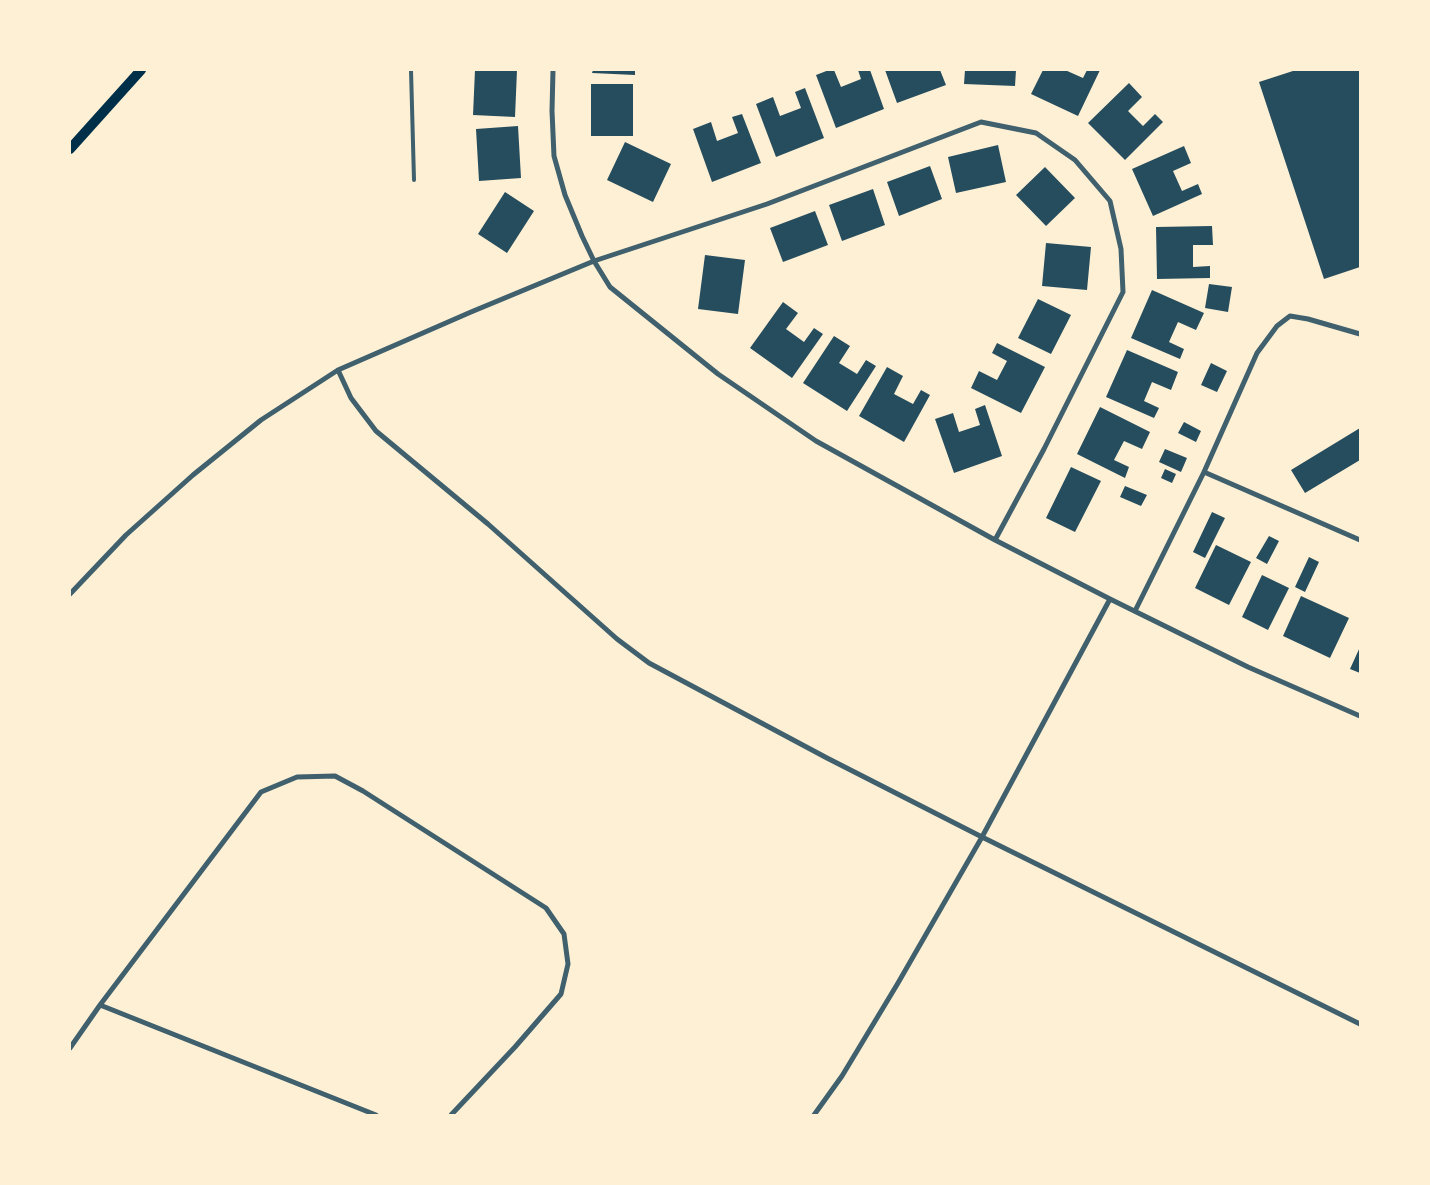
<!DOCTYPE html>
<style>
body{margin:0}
#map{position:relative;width:1430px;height:1185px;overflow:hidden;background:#fdf0d5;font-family:Jost,sans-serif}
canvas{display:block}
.frame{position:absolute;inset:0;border:71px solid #fdf0d5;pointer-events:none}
</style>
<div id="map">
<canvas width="1430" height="1185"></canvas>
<div class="frame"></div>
</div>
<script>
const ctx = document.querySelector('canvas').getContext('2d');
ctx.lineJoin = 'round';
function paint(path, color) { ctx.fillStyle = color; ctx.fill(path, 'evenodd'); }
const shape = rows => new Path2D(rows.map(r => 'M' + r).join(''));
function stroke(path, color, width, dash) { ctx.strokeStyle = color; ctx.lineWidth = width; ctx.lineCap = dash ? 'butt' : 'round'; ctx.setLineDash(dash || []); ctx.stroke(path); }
paint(shape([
 [475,70,517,70,515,117,473,115],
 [593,70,635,70,635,75,592,73],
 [829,70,834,70,841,87,861,79,858,70,870,70,884,109,836,128,816,75],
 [885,70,940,70,946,85,897,103],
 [965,70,1016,70,1015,86,964,84],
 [1043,70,1065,70,1083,78,1087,70,1100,70,1078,116,1031,94],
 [1296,70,1360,70,1360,267,1324,279,1259,82],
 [1129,83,1142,97,1128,111,1143,126,1155,114,1163,122,1125,160,1088,123],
 [591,84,633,84,633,136,591,136],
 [805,88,824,138,776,157,756,104,773,97,780,116,801,108,795,92],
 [742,114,761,163,712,182,693,129,711,122,717,141,738,133,732,117],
 [518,126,521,178,479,181,476,129],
 [625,142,671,164,653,202,607,180],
 [998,145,1006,182,956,193,948,157],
 [1184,146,1191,163,1173,171,1182,191,1198,184,1202,194,1153,216,1132,169],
 [930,166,942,199,899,216,887,182],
 [1045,167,1075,198,1046,226,1016,195],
 [873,189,885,225,842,241,829,205],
 [505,192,534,211,507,253,478,234],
 [815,211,828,245,783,262,770,228],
 [1212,226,1213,245,1193,245,1193,267,1210,266,1210,278,1157,279,1156,227],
 [1046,243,1091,247,1087,290,1042,286],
 [705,255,745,260,738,314,698,309],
 [1209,284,1232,287,1228,312,1205,308],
 [1152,290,1204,313,1196,330,1178,322,1169,342,1184,349,1180,359,1131,338],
 [1038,299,1071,315,1051,354,1018,338],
 [783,302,798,313,786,329,804,342,814,328,823,334,792,378,750,348],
 [834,336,850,346,839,363,857,374,866,360,876,366,847,411,803,383],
 [997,343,1045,367,1021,413,971,388,979,371,997,380,1007,361,992,353],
 [1127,350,1178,372,1171,390,1152,382,1144,401,1159,408,1154,418,1106,397],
 [1211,363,1227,371,1217,392,1201,385],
 [887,367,903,376,894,394,913,404,921,390,930,395,904,442,859,416],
 [985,405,1002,456,954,473,935,419,953,413,959,432,980,425,975,409],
 [1100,407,1150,432,1142,449,1124,441,1114,460,1129,467,1125,478,1077,454],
 [1184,422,1201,431,1196,442,1178,433],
 [1360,428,1360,460,1305,493,1291,470],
 [1165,449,1187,458,1181,472,1159,462],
 [1071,467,1101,481,1075,532,1046,518],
 [1165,469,1176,474,1172,483,1161,478],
 [1125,486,1147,495,1141,506,1120,497],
 [1212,512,1225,518,1205,558,1193,552],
 [1269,536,1279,541,1267,564,1256,558],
 [1216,545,1251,562,1229,605,1195,588],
 [1309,557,1319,562,1305,592,1295,587],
 [1262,575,1289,588,1268,630,1242,617],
 [1301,596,1349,618,1330,658,1283,636],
 [1360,647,1360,673,1350,669]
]), '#264d5e');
stroke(shape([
 [411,70,414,180]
]), '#3f606c', 4);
stroke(shape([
 [553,70,552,111,554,156,565,195,582,236,594,261,610,287,718,374,816,441,995,540,1110,599,1248,667,1360,716],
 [338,370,351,398,376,431,488,524,617,639,649,663,827,758,982,837,1360,1024],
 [1204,472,1360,540],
 [70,594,126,535,193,475,261,420,338,370,471,312,594,261,767,204,981,122,1036,133,1075,160,1110,201,1121,249,1123,292,1044,449,995,540],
 [1135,611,1204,472,1257,353,1277,326,1290,316,1308,319,1360,334],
 [100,1005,376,1115],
 [70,1048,100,1005,261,792,297,777,335,776,363,791,546,908,564,934,568,964,561,994,515,1047,451,1115],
 [814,1115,842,1076,898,983,982,837,1110,599]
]), '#3f606c', 5);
stroke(shape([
 [70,149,141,70]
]), '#003049', 10);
</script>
